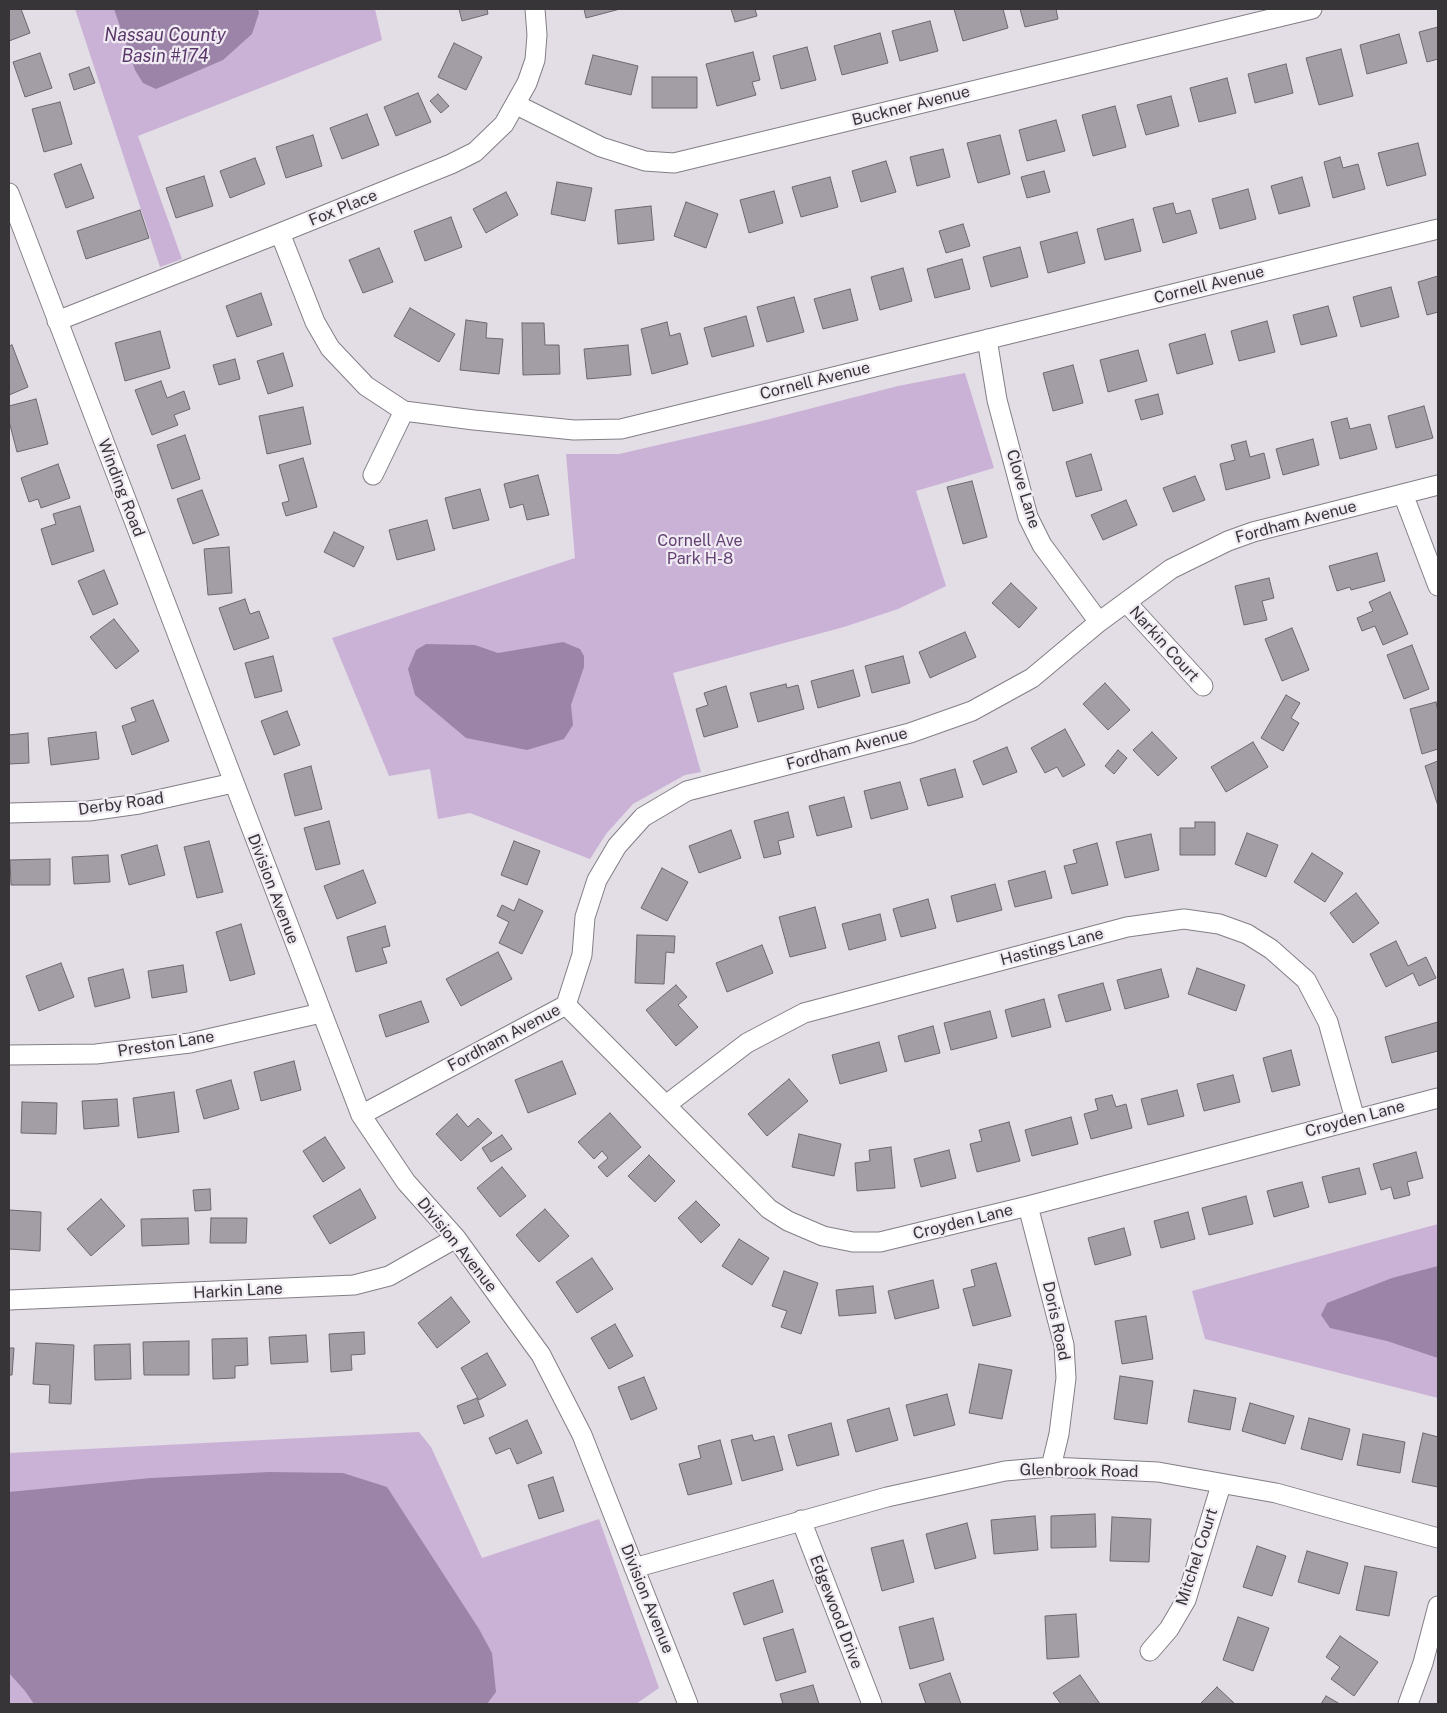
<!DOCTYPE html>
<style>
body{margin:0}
#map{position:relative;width:1447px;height:1713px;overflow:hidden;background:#e3dde6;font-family:"Public Sans",sans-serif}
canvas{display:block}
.frame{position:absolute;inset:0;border:10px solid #373538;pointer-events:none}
</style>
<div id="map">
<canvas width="1447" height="1713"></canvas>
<div class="frame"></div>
</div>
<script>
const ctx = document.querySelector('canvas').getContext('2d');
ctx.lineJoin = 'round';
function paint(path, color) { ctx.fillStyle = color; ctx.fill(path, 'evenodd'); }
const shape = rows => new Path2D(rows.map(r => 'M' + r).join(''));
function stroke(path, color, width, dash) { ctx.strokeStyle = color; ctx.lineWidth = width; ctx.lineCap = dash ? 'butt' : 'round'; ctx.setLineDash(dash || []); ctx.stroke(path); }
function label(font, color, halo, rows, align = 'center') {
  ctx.font = font + ' "Public Sans",sans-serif'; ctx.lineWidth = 4.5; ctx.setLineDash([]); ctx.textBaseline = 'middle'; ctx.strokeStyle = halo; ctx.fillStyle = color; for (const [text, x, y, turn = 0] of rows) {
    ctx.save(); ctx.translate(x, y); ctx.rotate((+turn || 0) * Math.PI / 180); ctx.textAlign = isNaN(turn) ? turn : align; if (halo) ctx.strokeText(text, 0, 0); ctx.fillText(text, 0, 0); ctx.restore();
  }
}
paint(shape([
 [75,9,375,9,382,40,138,136,182,259,160,267],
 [965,373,994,468,916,491,946,586,898,609,844,627,673,673,701,772,685,775,633,804,606,834,590,859,470,813,438,819,430,769,389,776,332,638,575,558,566,454,619,454,758,422,898,386],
 [1438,1224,1438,1398,1205,1339,1192,1291],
 [419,1432,431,1447,482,1558,599,1519,659,1688,636,1704,9,1704,9,1453]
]), '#cab2d6');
paint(shape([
 [114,9,258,9,259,13,252,34,223,60,156,89,143,83,135,70],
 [563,642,580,649,584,656,584,667,571,705,573,725,564,739,527,750,466,738,415,695,408,669,416,650,426,644,475,645,498,653],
 [1438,1266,1438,1358,1387,1341,1330,1328,1321,1315,1327,1303,1392,1278],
 [269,1472,343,1473,387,1487,479,1629,492,1653,496,1692,487,1704,34,1704,25,1691,9,1673,9,1492,151,1478]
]), '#9b84a8');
const building = shape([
 [9,9,21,9,30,33,9,41,9,9],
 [459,9,487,9,488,14,462,21,459,9],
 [584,9,620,9,586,18,584,9],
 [731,9,755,9,757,16,735,22,731,9],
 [954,9,1003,9,1008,28,963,41,954,9],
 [1020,9,1056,9,1058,19,1025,27,1020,9],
 [930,21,938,51,900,61,892,31,930,21],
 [1438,27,1438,59,1427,62,1419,32,1438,27],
 [880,33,888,63,842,75,834,46,880,33],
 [1399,34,1407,63,1367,74,1360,45,1399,34],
 [454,43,482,57,466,90,438,77,454,43],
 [807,47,816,80,781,89,773,56,807,47],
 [1341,49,1353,96,1319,105,1306,58,1341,49],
 [753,52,760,80,752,82,756,95,717,106,706,64,753,52],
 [40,53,52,88,25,97,13,62,40,53],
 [593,55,638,66,631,95,585,84,593,55],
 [1286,64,1293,93,1255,103,1248,74,1286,64],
 [89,67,95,83,74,90,69,74,89,67],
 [652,77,697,77,697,108,652,108,652,77],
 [1227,78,1236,113,1199,122,1190,88,1227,78],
 [418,93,431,122,396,136,384,107,418,93],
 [438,94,449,106,441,113,430,101,438,94],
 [1171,96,1179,126,1146,135,1137,105,1171,96],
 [60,102,72,144,44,152,32,109,60,102],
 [1115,106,1126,147,1093,156,1082,115,1115,106],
 [367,114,379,145,342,159,330,128,367,114],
 [1056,120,1065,151,1027,161,1019,130,1056,120],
 [313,135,322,166,286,178,276,147,313,135],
 [1000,135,1010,174,978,183,967,143,1000,135],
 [1418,143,1426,175,1387,186,1378,153,1418,143],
 [943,149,950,177,917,186,910,157,943,149],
 [1340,157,1343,168,1358,164,1365,189,1333,198,1324,162,1340,157],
 [255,158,265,184,230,198,220,171,255,158],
 [886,161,896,192,861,202,852,171,886,161],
 [81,164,94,198,66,208,54,174,81,164],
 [1044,171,1050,192,1027,198,1021,177,1044,171],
 [204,176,213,206,176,218,166,188,204,176],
 [830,177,838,207,801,217,792,187,830,177],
 [1302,177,1310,206,1279,214,1271,186,1302,177],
 [557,182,592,188,585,221,551,214,557,182],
 [1248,189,1256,219,1220,229,1212,199,1248,189],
 [774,191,783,223,749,233,740,200,774,191],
 [506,192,518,215,486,233,473,209,506,192],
 [686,202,718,214,706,248,674,236,686,202],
 [1173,203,1176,214,1190,210,1197,233,1163,243,1153,208,1173,203],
 [651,206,654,240,618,244,615,210,651,206],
 [140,210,149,238,86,259,77,231,140,210],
 [451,217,462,247,425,261,414,231,451,217],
 [1133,219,1141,251,1105,260,1097,229,1133,219],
 [963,224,970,246,946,253,939,231,963,224],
 [1077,232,1085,263,1048,273,1040,242,1077,232],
 [1020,247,1028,277,991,287,983,257,1020,247],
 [379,248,393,282,363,293,349,260,379,248],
 [962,259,970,289,935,298,927,269,962,259],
 [903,268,912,301,880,310,871,277,903,268],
 [1438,276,1438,312,1427,315,1418,282,1438,276],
 [1391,287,1399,317,1361,327,1353,297,1391,287],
 [850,289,858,320,823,329,814,299,850,289],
 [261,293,272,325,237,337,226,306,261,293],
 [794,297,804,332,767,342,757,307,794,297],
 [1328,306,1337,336,1301,345,1293,315,1328,306],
 [410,308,455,334,439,362,394,336,410,308],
 [746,316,754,346,712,357,704,328,746,316],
 [466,320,487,323,486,338,503,339,499,374,460,370,466,320],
 [1267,321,1275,352,1239,361,1231,331,1267,321],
 [667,322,670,336,680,333,688,364,652,374,641,329,667,322],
 [522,323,544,323,545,345,559,345,560,374,523,375,522,323],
 [160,331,170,368,125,381,115,343,160,331],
 [1205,334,1213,364,1177,374,1169,344,1205,334],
 [12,345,28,387,9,395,9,346,12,345],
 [628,345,631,375,587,379,584,349,628,345],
 [1138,350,1147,381,1108,392,1100,360,1138,350],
 [283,353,293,386,268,394,257,361,283,353],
 [235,359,240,379,219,385,213,365,235,359],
 [1073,365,1083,403,1053,411,1043,373,1073,365],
 [161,381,167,398,184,391,190,409,174,415,178,425,152,435,135,390,161,381],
 [1158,394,1163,414,1141,420,1135,400,1158,394],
 [36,399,48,444,17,452,9,421,9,406,36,399],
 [1424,406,1433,438,1396,448,1388,416,1424,406],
 [303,407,311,444,267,454,259,416,303,407],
 [1347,418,1350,429,1370,424,1377,449,1340,459,1331,422,1347,418],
 [185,435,200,479,172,489,157,445,185,435],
 [1313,439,1319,465,1283,475,1276,449,1313,439],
 [1246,441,1250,457,1264,453,1270,478,1226,490,1220,464,1235,460,1231,445,1246,441],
 [1091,454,1102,490,1076,497,1066,462,1091,454],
 [303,458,317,507,286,516,282,503,289,501,279,465,303,458],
 [58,464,70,498,41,508,38,499,29,502,21,478,58,464],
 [538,475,549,515,527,520,523,504,510,508,504,484,538,475],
 [1195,476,1205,500,1173,512,1163,488,1195,476],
 [972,481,987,537,963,544,947,487,972,481],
 [480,489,489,520,453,529,445,498,480,489],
 [202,490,219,535,193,544,177,499,202,490],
 [1126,500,1137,525,1103,540,1091,515,1126,500],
 [80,506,94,551,52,565,41,529,56,524,53,514,80,506],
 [427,520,435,550,397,560,389,530,427,520],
 [334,532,364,547,354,567,324,552,334,532],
 [229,547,232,593,208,595,204,549,229,547],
 [1377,553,1385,581,1351,590,1350,587,1337,591,1329,566,1377,553],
 [104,570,118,604,93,615,78,581,104,570],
 [1269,578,1274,598,1262,601,1267,620,1244,625,1235,586,1269,578],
 [1011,583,1037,608,1019,628,992,603,1011,583],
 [1390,592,1408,634,1383,645,1375,626,1362,631,1357,618,1373,611,1369,602,1390,592],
 [245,599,250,614,259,611,269,638,234,650,219,608,245,599],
 [114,619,139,651,116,669,90,637,114,619],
 [1292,628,1309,670,1282,681,1265,639,1292,628],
 [965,632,976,657,930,678,919,652,965,632],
 [1412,645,1429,689,1404,699,1387,655,1412,645],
 [273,656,282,691,255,698,245,663,273,656],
 [903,656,910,683,872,693,865,666,903,656],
 [853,670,860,696,818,708,811,681,853,670],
 [1105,683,1130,710,1108,730,1083,704,1105,683],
 [786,684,787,688,798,685,804,709,758,722,750,693,786,684],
 [726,686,738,727,704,737,696,709,708,705,704,693,726,686],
 [1286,695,1300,703,1291,718,1299,723,1283,751,1261,738,1286,695],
 [153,700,169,741,132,755,122,726,136,721,131,708,153,700],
 [1436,702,1438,712,1438,749,1422,754,1410,709,1436,702],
 [287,711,300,745,274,755,261,721,287,711],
 [1065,729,1085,765,1063,777,1057,767,1045,773,1031,748,1065,729],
 [96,732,99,759,51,765,48,738,96,732],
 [1152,732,1177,758,1158,776,1133,750,1152,732],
 [28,733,29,763,9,764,9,735,28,733],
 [1253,742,1268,767,1226,792,1211,767,1253,742],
 [1007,747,1017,772,983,785,973,761,1007,747],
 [1118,750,1127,758,1114,774,1105,766,1118,750],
 [1438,761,1438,806,1425,766,1438,761],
 [311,766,322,809,295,816,284,774,311,766],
 [955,769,963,797,928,806,920,779,955,769],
 [900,782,908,809,871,819,864,791,900,782],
 [844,797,852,827,817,836,809,806,844,797],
 [788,812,794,837,778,841,781,854,764,858,754,821,788,812],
 [329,821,340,864,316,870,304,828,329,821],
 [1195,822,1215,822,1215,855,1180,855,1180,828,1195,828,1195,822],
 [731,830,741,858,699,873,689,846,731,830],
 [1247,833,1278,845,1266,877,1235,864,1247,833],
 [1151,834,1159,870,1125,878,1116,842,1151,834],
 [209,841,223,892,197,898,184,847,209,841],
 [514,841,540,851,527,885,501,875,514,841],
 [1097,843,1108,885,1072,894,1064,866,1077,863,1073,850,1097,843],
 [157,845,165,875,129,885,121,855,157,845],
 [1312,853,1343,873,1325,902,1294,882,1312,853],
 [108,855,110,882,74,884,72,857,108,855],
 [50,859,50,885,11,885,10,860,50,859],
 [662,868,688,882,667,921,641,908,662,868],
 [363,870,376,903,337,919,324,886,363,870],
 [1045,871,1052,898,1015,907,1008,881,1045,871],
 [995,884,1002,910,957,922,951,896,995,884],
 [1356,893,1379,923,1353,943,1330,913,1356,893],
 [519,899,543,911,522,954,499,943,509,922,497,916,502,905,514,911,519,899],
 [928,899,936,928,901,937,893,909,928,899],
 [815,907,826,948,790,957,779,917,815,907],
 [880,914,886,940,849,950,842,924,880,914],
 [241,924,255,974,230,981,216,932,241,924],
 [385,926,390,946,382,948,387,963,356,972,347,937,385,926],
 [637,935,675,936,674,953,666,952,664,984,635,983,637,935],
 [1396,941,1408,966,1426,957,1436,978,1419,986,1413,973,1386,987,1370,954,1396,941],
 [762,945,773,973,727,992,716,963,762,945],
 [498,952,512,979,461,1006,446,979,498,952],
 [61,963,74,997,39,1011,26,976,61,963],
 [183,965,187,992,152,998,148,971,183,965],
 [1197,968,1245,985,1236,1011,1188,994,1197,968],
 [123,969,130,998,95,1007,88,978,123,969],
 [1161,969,1169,997,1125,1009,1117,980,1161,969],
 [1103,983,1111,1010,1066,1022,1058,995,1103,983],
 [676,985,687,997,678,1005,698,1027,676,1046,646,1010,676,985],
 [1044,999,1051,1027,1012,1037,1005,1010,1044,999],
 [421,1001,429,1022,386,1037,379,1015,421,1001],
 [990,1011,997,1038,951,1050,944,1023,990,1011],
 [1438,1022,1438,1051,1392,1063,1385,1037,1438,1022],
 [933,1026,940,1053,905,1062,898,1036,933,1026],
 [879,1042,887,1071,840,1084,832,1055,879,1042],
 [1291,1050,1300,1085,1272,1092,1263,1058,1291,1050],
 [294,1061,301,1090,261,1101,254,1072,294,1061],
 [562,1061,576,1094,528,1113,515,1080,562,1061],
 [1233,1075,1240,1102,1204,1111,1197,1084,1233,1075],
 [789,1079,808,1101,767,1136,748,1114,789,1079],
 [231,1080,239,1109,204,1119,196,1090,231,1080],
 [1177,1090,1184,1116,1148,1125,1141,1099,1177,1090],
 [174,1092,179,1132,138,1138,133,1098,174,1092],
 [1112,1095,1116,1107,1126,1104,1132,1128,1091,1139,1084,1114,1098,1110,1095,1099,1112,1095],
 [117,1099,119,1126,84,1129,82,1101,117,1099],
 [22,1102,57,1103,56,1134,21,1133,22,1102],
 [610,1113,641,1147,607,1177,598,1167,608,1158,602,1151,594,1159,578,1142,610,1113],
 [457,1114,468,1127,478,1118,492,1133,461,1161,436,1134,457,1114],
 [1071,1117,1078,1144,1032,1156,1025,1130,1071,1117],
 [1009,1122,1020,1161,977,1172,970,1144,982,1141,979,1130,1009,1122],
 [799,1134,841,1144,834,1176,792,1167,799,1134],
 [502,1135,512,1149,491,1162,482,1148,502,1135],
 [325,1137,345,1168,323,1182,303,1151,325,1137],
 [891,1147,895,1188,857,1191,855,1163,870,1161,869,1150,891,1147],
 [949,1150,956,1178,921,1187,914,1159,949,1150],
 [1416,1152,1423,1178,1407,1182,1410,1195,1394,1199,1391,1187,1381,1190,1373,1164,1416,1152],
 [649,1155,675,1181,655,1202,628,1176,649,1155],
 [502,1167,526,1196,500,1217,477,1188,502,1167],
 [1359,1168,1366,1194,1329,1203,1322,1177,1359,1168],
 [1302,1182,1309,1207,1274,1217,1267,1191,1302,1182],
 [210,1189,211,1210,195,1211,193,1190,210,1189],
 [360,1189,376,1218,330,1244,313,1216,360,1189],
 [1246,1196,1253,1224,1209,1235,1202,1208,1246,1196],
 [101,1199,125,1226,91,1256,67,1229,101,1199],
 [696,1201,720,1225,701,1243,678,1218,696,1201],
 [545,1209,569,1236,539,1262,516,1235,545,1209],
 [9,1210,41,1212,40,1251,9,1249,9,1210],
 [1188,1212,1195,1239,1161,1248,1154,1221,1188,1212],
 [188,1218,189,1244,142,1246,141,1219,188,1218],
 [211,1218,247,1218,246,1243,210,1243,211,1218],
 [1124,1228,1131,1255,1095,1265,1088,1238,1124,1228],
 [739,1239,769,1258,752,1285,722,1266,739,1239],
 [592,1258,613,1289,577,1313,556,1282,592,1258],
 [996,1263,1011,1316,973,1326,963,1289,975,1286,971,1270,996,1263],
 [784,1271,818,1283,801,1334,781,1327,787,1311,772,1306,784,1271],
 [933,1280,939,1308,895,1319,888,1291,933,1280],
 [873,1286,876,1313,839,1316,836,1290,873,1286],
 [451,1297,470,1322,437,1348,418,1323,451,1297],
 [1146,1316,1153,1359,1122,1364,1115,1321,1146,1316],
 [615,1324,633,1356,609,1369,591,1338,615,1324],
 [364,1332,365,1354,351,1355,352,1370,331,1372,329,1334,364,1332],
 [306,1335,308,1362,271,1364,269,1337,306,1335],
 [247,1338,248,1365,235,1366,235,1378,213,1379,212,1339,247,1338],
 [189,1341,189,1375,144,1375,143,1342,189,1341],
 [36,1343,74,1345,71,1404,49,1403,50,1385,33,1384,36,1343],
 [130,1344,131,1379,95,1380,94,1345,130,1344],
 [9,1348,14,1348,12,1375,9,1375,9,1348],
 [487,1353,506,1385,479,1400,461,1368,487,1353],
 [979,1364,1012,1370,1002,1419,969,1413,979,1364],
 [1120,1376,1153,1381,1147,1424,1114,1419,1120,1376],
 [644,1377,657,1409,631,1420,618,1387,644,1377],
 [1194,1390,1236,1398,1230,1430,1188,1422,1194,1390],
 [947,1394,955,1425,914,1436,906,1405,947,1394],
 [477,1398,484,1416,464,1424,457,1406,477,1398],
 [1250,1403,1294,1416,1285,1444,1242,1431,1250,1403],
 [889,1408,898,1440,856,1452,847,1420,889,1408],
 [1309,1418,1350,1429,1342,1460,1301,1449,1309,1418],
 [527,1420,542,1453,517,1464,510,1448,496,1454,489,1438,527,1420],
 [831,1423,839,1455,797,1466,788,1435,831,1423],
 [1423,1433,1438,1437,1438,1487,1412,1482,1423,1433],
 [1363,1434,1405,1442,1400,1473,1357,1465,1363,1434],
 [752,1435,754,1441,774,1436,783,1470,742,1481,731,1440,752,1435],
 [720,1440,732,1484,688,1495,679,1464,701,1458,698,1446,720,1440],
 [553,1477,564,1511,539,1519,528,1485,553,1477],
 [1095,1514,1096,1547,1051,1548,1051,1516,1095,1514],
 [1035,1516,1038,1550,994,1554,991,1520,1035,1516],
 [1112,1517,1151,1519,1149,1562,1110,1561,1112,1517],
 [967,1523,976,1558,935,1569,926,1534,967,1523],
 [903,1540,914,1582,882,1591,871,1548,903,1540],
 [1257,1546,1286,1556,1272,1596,1243,1587,1257,1546],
 [1307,1551,1348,1563,1339,1594,1298,1582,1307,1551],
 [1365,1566,1397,1572,1389,1616,1356,1610,1365,1566],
 [773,1580,783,1612,744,1625,733,1593,773,1580],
 [1076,1614,1079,1657,1047,1659,1045,1616,1076,1614],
 [1238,1617,1269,1628,1253,1671,1223,1660,1238,1617],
 [933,1618,944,1660,910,1669,899,1627,933,1618],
 [793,1629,806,1672,776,1681,763,1638,793,1629],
 [1340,1636,1378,1662,1354,1696,1331,1679,1340,1667,1326,1657,1340,1636],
 [950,1673,961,1704,926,1704,919,1684,950,1673],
 [1080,1675,1100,1704,1061,1704,1053,1693,1080,1675],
 [813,1685,819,1704,783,1704,780,1694,813,1685],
 [1217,1687,1235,1704,1200,1704,1217,1687],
 [1326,1696,1340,1704,1321,1704,1326,1696]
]);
paint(building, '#a39ea6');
stroke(building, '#6d686f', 1);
const minor = shape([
 [517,105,601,147,645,161,674,163,1312,9],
 [9,193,361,1115,406,1182,456,1238,541,1355,582,1435,688,1704],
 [280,233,315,322,330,348,366,386,404,411,474,420,574,430,621,429,1438,229],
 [57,321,280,233,451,164,475,152,504,124,527,83,535,60,537,35,535,9],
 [987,339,997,400,1028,517,1042,545,1099,622],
 [373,475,404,411],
 [1403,494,1438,586],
 [1126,602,1203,686],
 [9,813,89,811,139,804,233,783],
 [566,1005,769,1209,788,1221,823,1236,853,1242,880,1242,1028,1206,1438,1098],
 [9,1055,96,1054,190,1043,321,1013],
 [666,1105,747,1043,804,1013,1127,927,1184,919,1219,924,1247,934,1271,949,1306,980,1328,1022,1355,1119],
 [361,1115,566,1005,582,955,585,917,597,880,617,846,643,817,687,791,910,733,972,711,1032,678,1099,622,1171,569,1228,541,1253,532,1438,485],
 [1028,1206,1064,1345,1066,1378,1059,1434,1051,1467],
 [9,1300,354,1285,389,1276,456,1238],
 [801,1520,872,1704],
 [634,1568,887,1497,1005,1471,1051,1467,1158,1472,1276,1493,1438,1538],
 [1150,1651,1169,1629,1186,1600,1221,1485],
 [1408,1704,1423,1663,1438,1606]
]);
stroke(minor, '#837e86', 21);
stroke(minor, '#fff', 19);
label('16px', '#373538', '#f0eaf3', [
 ["Buckner Avenue",911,106,-14],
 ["Fox Place",343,208,-22],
 ["Cornell Avenue",1209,285,-14],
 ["Cornell Avenue",815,381,-14],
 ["Winding Road",121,488,69],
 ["Clove Lane",1023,489,73],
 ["Fordham Avenue",1296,522,-15],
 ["Narkin Court",1164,644,48],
 ["Fordham Avenue",847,749,-15],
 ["Derby Road",121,804,-8],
 ["Division Avenue",273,889,69],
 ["Hastings Lane",1052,947,-15],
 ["Fordham Avenue",504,1038,-28],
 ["Preston Lane",166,1044,-9],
 ["Croyden Lane",1355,1119,-15],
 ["Croyden Lane",963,1222,-14],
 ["Division Avenue",457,1245,51],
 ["Harkin Lane",238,1291,-3],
 ["Doris Road",1056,1321,78],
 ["Glenbrook Road",1079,1471,1],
 ["Mitchel Court",1197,1557,-72],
 ["Division Avenue",647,1599,68],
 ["Edgewood Drive",836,1612,69]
]);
label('16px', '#644274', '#f0eaf3', [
 ["Cornell Ave",700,541],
 ["Park H-8",700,559]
]);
label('italic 18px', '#5a386a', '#f0eaf3', [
 ["Nassau County",165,35],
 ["Basin #174",165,56]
]);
</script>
